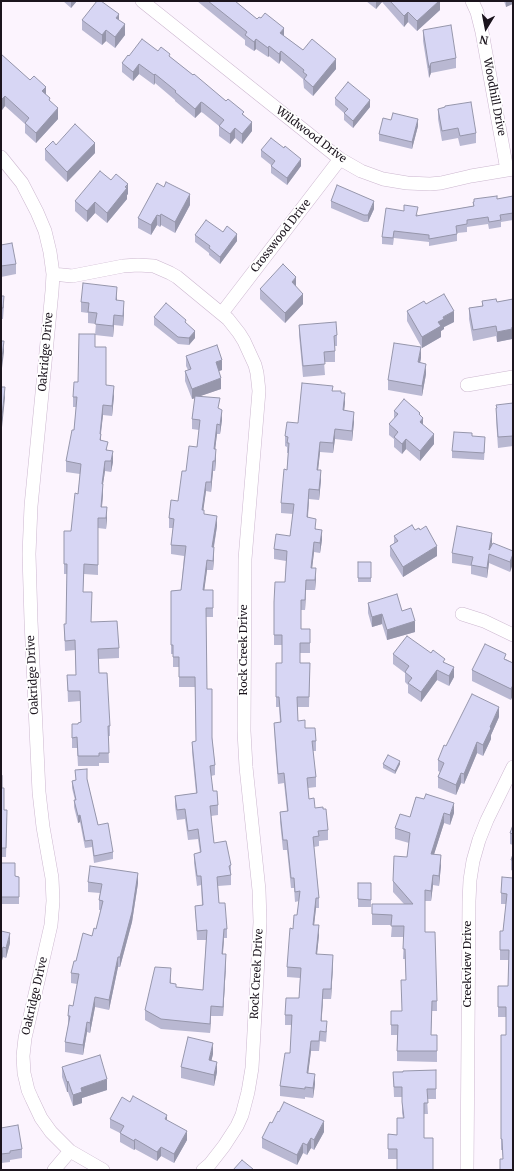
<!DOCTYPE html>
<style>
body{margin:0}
#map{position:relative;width:514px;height:1171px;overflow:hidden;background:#fcf4fe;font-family:Merriweather,serif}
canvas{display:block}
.frame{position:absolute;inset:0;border:2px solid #1b141d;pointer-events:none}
.north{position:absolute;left:466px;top:8px;width:40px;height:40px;-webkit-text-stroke:3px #fff;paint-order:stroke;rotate:190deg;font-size:11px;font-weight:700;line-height:16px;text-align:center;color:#1b141d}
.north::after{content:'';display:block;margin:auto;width:14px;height:18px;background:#1b141d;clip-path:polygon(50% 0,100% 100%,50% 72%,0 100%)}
</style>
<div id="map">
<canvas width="514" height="1171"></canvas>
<div class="frame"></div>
<div class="north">N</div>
</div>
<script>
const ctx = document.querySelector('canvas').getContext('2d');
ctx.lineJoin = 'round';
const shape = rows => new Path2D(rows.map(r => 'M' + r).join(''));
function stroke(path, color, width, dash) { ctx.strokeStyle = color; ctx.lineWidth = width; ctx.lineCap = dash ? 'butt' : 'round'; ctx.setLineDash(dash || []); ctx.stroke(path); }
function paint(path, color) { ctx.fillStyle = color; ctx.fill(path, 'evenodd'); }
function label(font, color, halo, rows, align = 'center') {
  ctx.font = font + ' Merriweather,serif'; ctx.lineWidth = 3.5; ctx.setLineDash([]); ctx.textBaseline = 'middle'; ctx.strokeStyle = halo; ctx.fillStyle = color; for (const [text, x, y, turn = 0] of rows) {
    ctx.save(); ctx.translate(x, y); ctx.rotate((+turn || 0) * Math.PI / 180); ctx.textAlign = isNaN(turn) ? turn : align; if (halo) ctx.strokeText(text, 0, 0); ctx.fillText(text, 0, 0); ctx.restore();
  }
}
const minor = shape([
 [142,1,340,159,361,171,383,179,407,183,430,184,441,183,471,176,513,169],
 [472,1,477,12,482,32,507,170],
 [1,157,22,183,37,212,45,231,50,252,53,274,52,291,31,506,29,554,31,621,39,792,43,827,52,878,53,901,51,925,25,1038,23,1056,24,1073,28,1090,32,1099,41,1118,51,1132,70,1151,103,1170],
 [53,274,72,276,123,266,138,265,154,266,170,273,177,277,228,319,239,333,244,341,255,365,257,373,259,391,245,559,244,731,246,767,259,890,260,922,252,1068,248,1092,242,1115,237,1126,224,1146,210,1164,203,1170],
 [222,313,340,159],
 [467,385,513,377],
 [462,614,484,621,513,635],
 [54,1170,70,1151],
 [467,1170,469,901,470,880,473,861,479,840,487,820,513,767]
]);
stroke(minor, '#ccb7cf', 14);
stroke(minor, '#fff', 13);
paint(shape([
 [63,1,77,1,71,8],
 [197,1,235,1,257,19,284,36,303,50,336,69,313,96,304,88,303,79,281,60,279,64,269,56,268,57,256,49,254,51,245,45,245,40],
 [366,1,440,1,440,10,417,31,408,22,404,27,382,2,376,9],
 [504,1,513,1,506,7],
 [82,20,119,20,125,35,115,48,106,41,102,45,82,30],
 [423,30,456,58,456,68,431,73,429,78,423,41],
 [512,31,513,31,513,44,512,41],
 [1,54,46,95,50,101,58,119,36,143,25,133,25,124,5,106,2,110,1,109],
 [129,56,170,57,193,75,244,115,252,131,242,144,235,138,230,144,219,136,219,126,203,113,201,112,195,118,175,101,175,100,155,83,154,85,139,74,133,81,122,72,122,63],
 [335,98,370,107,353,128,344,120,344,113,335,105],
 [438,109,476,133,476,143,460,146,458,138,442,141,438,119],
 [418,126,412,149,379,141,379,134],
 [56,145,95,153,67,182,45,160,45,149],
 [261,150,301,166,287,185,271,173,271,165,261,157],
 [128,194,127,195,127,199,107,223,95,213,87,222,75,211,75,201],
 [513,196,513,220,501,222,501,227,489,229,488,224,467,227,467,232,457,233,457,241,429,246,429,242,394,238,393,245,382,244,382,237,418,214,417,216,473,206,473,202,474,202,474,199,497,199],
 [331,201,374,209,368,222,364,222,331,208],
 [190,205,175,233,161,225,160,227,157,225,151,235,138,228,138,218],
 [223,232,237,241,220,264,209,255,209,253,195,242,195,235],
 [1,245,16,264,16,274,1,277],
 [296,287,303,304,285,323,260,299,260,289],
 [1,296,4,306,3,319,1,319],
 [117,298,117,301,124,312,123,326,114,325,113,337,95,335,96,324,88,323,88,313,81,312,81,302],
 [513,299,513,338,512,338,512,339,497,342,496,336,473,341,469,319,469,308,482,306,482,301,497,302],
 [407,311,454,322,444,327,444,329,441,331,441,337,422,348,407,321],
 [154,317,186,323,195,338,189,345,178,344,154,325],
 [299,325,337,335,337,346,335,346,335,362,324,362,325,375,303,377,299,335],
 [95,347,106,385,114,396,112,416,103,415,101,434,101,441,108,451,113,462,111,472,105,471,103,484,103,494,102,507,107,518,106,529,98,528,98,575,84,574,83,592,91,622,119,648,119,658,99,659,99,673,110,726,110,736,108,736,109,763,99,763,99,766,78,766,77,748,72,748,72,724,78,724,81,722,80,701,68,702,67,675,76,675,75,650,65,651,64,624,66,624,67,574,64,574,64,564,71,531,78,494,80,474,66,472,66,461,74,430,76,407,73,407,73,397,78,382],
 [186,356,222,370,219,371,221,389,200,396,219,409,222,420,220,434,217,434,215,449,216,459,215,471,213,471,211,492,206,491,203,510,204,514,217,526,214,547,214,557,213,570,207,570,204,590,213,590,213,617,206,617,207,689,215,765,215,775,211,776,213,791,218,805,218,815,211,816,214,843,231,865,231,885,218,886,219,903,227,929,227,938,224,938,223,954,226,964,223,1016,211,1016,210,1033,161,1029,145,1020,145,1010,171,978,171,983,176,987,203,990,206,940,197,940,195,906,202,905,201,885,197,886,194,863,194,854,200,853,198,839,188,840,185,819,177,820,175,806,175,796,196,793,192,752,192,742,196,741,195,687,179,687,179,667,173,667,173,654,171,654,171,591,181,590,184,556,171,554,171,545,173,528,169,528,169,518,178,501,186,471,197,447,199,430,192,429,192,419,195,398,192,399,185,381,185,371,188,370,186,366],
 [421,358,420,362,426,374,422,396,388,390,388,380],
 [333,391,341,393,345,403,344,410,354,422,352,441,335,439,333,453,320,452,318,470,321,480,319,500,309,499,308,518,316,529,322,540,320,553,314,552,312,568,316,578,315,590,306,590,305,610,301,610,301,629,310,629,310,653,300,653,300,663,310,663,309,707,297,707,298,721,316,741,316,751,313,751,316,777,316,787,308,788,309,799,315,808,328,830,328,840,319,841,319,846,314,847,319,898,319,908,316,908,314,925,319,935,317,954,333,965,331,999,323,999,321,1021,327,1031,326,1042,320,1041,319,1051,311,1051,308,1073,315,1084,313,1098,305,1097,305,1099,280,1096,280,1086,290,1053,292,1025,285,1025,285,1015,299,998,300,978,287,977,287,967,293,929,297,915,299,901,295,902,294,888,291,888,287,850,283,850,280,822,280,812,287,811,284,783,278,784,275,745,274,723,280,722,279,707,276,707,276,663,282,663,282,645,274,645,274,602,285,582,286,561,274,559,274,549,290,536,293,514,281,513,281,503,287,470,288,453,287,453,287,447,285,446,285,436,298,423],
 [513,403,513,446,498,448,496,419,496,408],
 [394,411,420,415,423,425,434,444,420,461,406,449,402,454,394,447,394,439,389,435,389,424,394,419],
 [472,436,485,445,484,460,452,458,452,451],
 [415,530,437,556,403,577,390,556,390,546,394,543,394,536],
 [492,543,491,547,513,551,510,572,489,563,487,578,471,574,471,566,452,563,452,553],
 [358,562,371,562,371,582,358,582],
 [368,603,402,611,415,632,387,640,382,624,372,627,368,613],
 [431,653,445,663,454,677,449,686,437,680,421,702,408,693,408,685,405,682,405,673,393,664,393,654],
 [506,659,513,663,511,700,472,681,472,670],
 [499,717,491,735,491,739,483,756,477,753,464,784,461,783,456,795,438,788,438,777,440,772,438,771,438,760,446,746],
 [383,764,400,764,395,774,383,768],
 [75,770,87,779,98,825,113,852,113,859,94,863,92,847,85,848,80,822,78,823,74,807,74,800,75,800,72,788,72,781,76,780],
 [1,777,4,810,7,819,6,857,1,857],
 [416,797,454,813,450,825,444,823,434,854,441,865,439,886,433,885,431,901,425,901,425,932,437,1001,437,1011,432,1011,431,1035,437,1035,437,1062,397,1061,397,1035,391,1035,391,1011,402,1011,406,980,405,959,403,959,404,937,391,937,392,925,372,925,372,904,404,904,393,892,393,881,407,857,409,843,395,839,395,828,410,817],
 [513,825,513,845,510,844,510,833],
 [513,854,513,871,511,870,511,860],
 [1,863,15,876,19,877,19,904,1,904],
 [513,878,513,1170,500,1170,500,1159,503,1159,502,1150,501,1150,501,1035,506,1035,506,1017,498,1017,498,986,508,986,509,960,500,960,500,931,503,931,506,904,501,904,501,893],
 [88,882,138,883,132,922,120,967,118,967,109,1010,95,1007,90,1033,87,1032,83,1055,65,1052,65,1042,68,1026,68,1016,73,1006,77,984,71,983,71,973,76,961,96,929,101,910,99,910,99,900,100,893,88,892],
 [358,883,371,883,371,907,358,907],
 [1,931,10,943,6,958,3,957],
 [213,1054,211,1061,217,1072,214,1086,181,1078,181,1067],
 [62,1067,107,1090,82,1098,82,1103,73,1106,68,1092,67,1092,62,1077],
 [436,1070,436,1099,427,1099,428,1114,424,1114,397,1159,388,1159,388,1134,397,1135,403,1118,402,1113,402,1097,394,1097,393,1072],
 [110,1119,167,1120,187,1140,174,1163,161,1156,157,1161,135,1149,134,1150,120,1142,120,1133,110,1128],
 [272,1123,324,1132,314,1150,311,1148,307,1155,303,1153,297,1165,262,1148,262,1138],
 [1,1128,22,1149,22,1158,10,1160,10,1162,1,1163]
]), '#b9b8d2');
paint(shape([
 [71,1,77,1,71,8],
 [376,1,382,1,382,2,376,9],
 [439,1,440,1,440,10,417,31,417,21],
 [506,1,513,1,513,4,506,7],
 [408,12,408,22,404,27,404,16],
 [119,14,119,25,116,18],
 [125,24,125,35,115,48,115,37],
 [284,28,284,37,280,33],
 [106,30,106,41,102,45,102,35],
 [256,39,256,49,254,51,254,42],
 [269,46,269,56,268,57,268,48],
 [281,51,281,60,279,64,279,54],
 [336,59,336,69,313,96,313,87],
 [431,63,431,73,429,78,429,68],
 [139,64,139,74,133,81,133,72],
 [155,74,155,83,154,85,154,75],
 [46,87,46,97,42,91],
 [5,96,5,106,2,110,2,99],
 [370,100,370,107,353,128,353,121],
 [201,102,201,112,195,118,195,109],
 [58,108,58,119,36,143,36,133],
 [418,119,418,126,412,149,412,142],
 [252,122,252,131,242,144,242,134],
 [235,128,235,138,230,144,230,134],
 [95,143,95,153,67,182,67,172],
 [301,159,301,166,287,185,287,178],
 [128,184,128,194,127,195,127,199,107,223,107,213],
 [190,194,190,205,175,233,175,222],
 [374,201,374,209,368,222,368,215],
 [95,202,95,213,87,222,87,211],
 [161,214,161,225,160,227,160,216],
 [157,215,157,225,151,235,151,225],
 [237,234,237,241,220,264,220,257],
 [296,277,296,287,292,282],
 [117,287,117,298,116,311,116,300],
 [303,294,303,304,285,323,285,313],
 [124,301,124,312,123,326,123,316],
 [454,311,454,322,444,327,444,329,441,331,441,337,422,348,422,337,443,317],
 [114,315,114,325,113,337,113,326],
 [512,329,512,339,497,342,497,332],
 [195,331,195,338,189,345,189,338],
 [4,341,4,352,1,376,1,366],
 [421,347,421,358,418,373,418,362],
 [222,360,222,370,216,372,216,362],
 [426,364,426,374,422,396,422,386],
 [221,378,221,389,192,399,192,389],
 [114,386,114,396,112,416,112,406],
 [5,387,5,398,1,437,1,427],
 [345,393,345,403,343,420,343,410],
 [103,405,103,415,100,439,101,434,101,444,100,451,100,434],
 [222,410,222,420,220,434,220,425],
 [354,412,354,422,352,441,352,431],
 [420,413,420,422,423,418,423,428,420,432,419,414],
 [217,424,217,434,214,459,214,449],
 [335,429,335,439,333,453,333,443],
 [434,434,434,444,420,461,420,451],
 [406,439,406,449,402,454,402,444],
 [320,442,320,452,317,480,317,470],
 [216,449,216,459,215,471,215,461],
 [113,451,113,462,111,472,111,461],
 [105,461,105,471,103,484,103,494,101,517,102,484],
 [213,461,213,471,211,492,211,482],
 [321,470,321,480,319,500,319,490],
 [206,482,206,491,202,520,202,510],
 [309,489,309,499,307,527,307,517],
 [107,507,107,518,106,529,106,518],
 [217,516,217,526,212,557,212,547],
 [322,530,322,540,320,553,320,543],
 [492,533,492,543,490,554,489,550],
 [314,542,314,552,311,578,311,568],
 [437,546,437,556,403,577,403,567],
 [214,547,214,557,213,570,213,561],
 [489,554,489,563,487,578,487,568],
 [513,554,513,564,510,572,510,562],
 [207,560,207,570,203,600,203,590],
 [316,568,316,578,315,590,315,580],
 [306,580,306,590,305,610,305,600],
 [382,614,382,624,372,627,372,617],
 [415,621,415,632,387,640,387,630],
 [454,667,454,677,449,686,449,676],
 [437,670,437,680,421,702,421,692],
 [513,685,513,695,511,700,511,689],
 [499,707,499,717,491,735,491,739,483,756,483,745,490,727],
 [477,742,477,753,464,784,464,774],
 [400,761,400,764,395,774,395,771],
 [461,773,461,783,456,795,456,785],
 [454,803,454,813,450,825,450,815],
 [444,813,444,823,431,864,431,854],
 [80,815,80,822,78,823,78,816],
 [441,855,441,865,439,886,439,876],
 [138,873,138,883,132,922,120,967,120,957],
 [433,875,433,885,431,901,431,891],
 [316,898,316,908,313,935,313,925],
 [319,925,319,935,316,964,316,954],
 [224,929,224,938,222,964,222,954],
 [10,933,10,943,6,958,6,948],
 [3,947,3,957,1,964,1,954],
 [226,954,226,964,223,1016,223,1007],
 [333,955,333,965,331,999,331,989],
 [118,957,118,967,109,1010,109,1000],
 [323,989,323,999,321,1031,321,1021],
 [95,997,95,1007,90,1033,90,1023],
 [211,1006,211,1016,210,1033,210,1024],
 [87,1022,87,1032,83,1055,83,1045],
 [311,1041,311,1051,307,1083,307,1073],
 [213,1043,213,1054,209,1071,209,1060],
 [217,1062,217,1072,214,1086,214,1075],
 [315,1074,315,1084,313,1098,313,1088],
 [107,1079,107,1090,82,1098,82,1103,73,1106,73,1095,81,1088],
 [68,1081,68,1092,67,1092,67,1082],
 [167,1115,167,1124,165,1119],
 [324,1121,324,1132,314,1150,314,1140],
 [187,1131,187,1140,174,1163,174,1154],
 [311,1138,311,1148,307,1155,307,1145],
 [135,1139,135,1149,134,1150,134,1141],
 [303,1143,303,1153,297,1165,297,1155],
 [161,1147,161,1156,157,1161,157,1152]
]), '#9696ab');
const building = shape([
 [97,1,101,1,119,14,116,18,125,24,115,37,106,30,102,35,82,20,97,1],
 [208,1,235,1,257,19,259,17,261,18,265,13,284,28,280,33,303,50,312,39,336,59,313,87,304,79,307,75,303,72,304,70,281,51,279,54,269,46,268,48,256,39,254,42,245,35,247,32,208,1],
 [390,1,439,1,417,21,408,12,404,16,390,1],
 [451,25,456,58,431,63,429,68,423,30,451,25],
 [142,39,158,51,161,47,170,54,169,56,193,75,194,74,226,101,228,99,244,112,242,114,252,122,242,134,235,128,230,134,219,126,224,120,203,103,201,102,195,109,175,92,176,91,155,74,154,75,139,64,133,72,122,63,128,55,129,56,142,39],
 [1,54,30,80,34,76,46,87,42,91,50,98,49,100,58,108,36,133,25,123,29,118,5,96,2,99,1,98,1,54],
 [348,82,370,100,353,121,344,113,348,109,335,98,348,82],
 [471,102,476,133,460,136,458,128,442,131,438,109,445,107,445,106,471,102],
 [393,113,418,119,412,142,379,134,383,118,391,120,393,113],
 [75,124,95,143,67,172,45,149,53,141,56,145,75,124],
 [271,138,284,148,285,146,301,159,287,178,271,166,275,161,261,150,271,138],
 [100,171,111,180,116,174,128,184,125,187,127,188,107,213,95,202,87,211,75,201,100,171],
 [166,182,190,194,175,222,161,214,160,216,157,215,151,225,138,218,157,183,164,187,166,182],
 [337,185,374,201,368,215,364,215,331,201,337,185],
 [497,196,497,199,513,196,513,213,500,215,501,220,489,222,488,217,467,220,467,224,456,226,457,234,429,239,429,235,394,231,393,238,382,237,386,208,404,211,404,205,418,207,416,216,474,206,473,202,474,202,474,199,497,196],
 [206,220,223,232,227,226,237,234,220,257,209,248,210,246,195,235,206,220],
 [12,243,16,264,1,266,1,281,1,245,12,243],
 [283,264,296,277,292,282,303,294,285,313,260,289,283,264],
 [83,283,117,287,116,300,124,301,123,316,114,315,113,326,95,324,97,313,88,312,89,303,81,302,83,283],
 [444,294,454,311,443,317,444,319,438,322,441,326,422,337,407,311,424,301,426,304,444,294],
 [1,296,4,296,3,308,1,308,1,296],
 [496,299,497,302,513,299,513,327,512,327,512,329,497,332,496,326,473,330,469,308,483,306,482,301,496,299],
 [166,303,186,320,185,322,195,331,189,338,178,337,154,317,166,303],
 [336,322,337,335,334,336,335,351,324,352,325,364,303,366,299,325,336,322],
 [79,334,95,334,95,347,106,347,106,385,114,386,112,406,103,405,100,434,101,434,100,440,108,442,106,450,113,451,111,461,105,461,102,484,103,484,101,507,107,507,106,518,98,518,98,565,84,564,83,592,92,592,91,622,117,621,119,648,98,649,99,673,107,673,110,726,108,726,109,753,99,753,99,756,78,756,77,737,72,738,72,724,78,724,78,723,81,722,80,691,68,691,67,675,76,675,75,640,65,641,64,624,66,624,67,564,64,564,64,531,71,531,75,493,78,494,81,464,66,461,72,430,74,430,77,397,73,397,74,382,78,382,79,334],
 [1,341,4,341,1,366,1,341],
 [394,343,421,347,418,362,426,364,422,386,388,380,394,343],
 [217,345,222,360,216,362,221,378,192,389,185,371,191,369,186,356,217,345],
 [302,383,333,386,332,391,341,391,341,393,345,393,343,410,354,412,352,431,335,429,333,443,320,442,317,470,321,470,319,490,309,489,307,517,316,519,315,529,322,530,320,543,314,542,311,568,316,568,315,580,306,580,305,600,301,600,301,629,310,629,310,643,300,643,300,663,310,663,309,697,297,697,298,721,305,720,305,728,315,728,316,741,312,741,316,777,307,778,309,799,314,798,315,808,323,807,323,809,326,809,328,830,318,831,319,836,313,837,319,898,316,898,313,925,319,925,316,954,333,955,331,989,323,989,321,1021,327,1021,326,1032,320,1031,319,1041,311,1041,307,1073,315,1074,313,1088,305,1087,305,1089,280,1086,285,1053,290,1053,292,1015,285,1015,286,998,299,998,301,968,287,967,290,928,293,929,294,915,297,915,300,891,295,892,294,878,291,878,287,840,283,840,280,812,288,811,284,773,278,774,274,723,281,722,279,697,276,697,276,663,282,663,282,635,274,635,274,602,275,582,285,582,287,551,274,549,276,534,290,536,294,504,281,503,284,469,287,470,289,443,287,443,288,437,285,436,287,422,298,423,302,383],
 [1,387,5,387,1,427,1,387],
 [195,396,220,398,218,408,222,410,220,425,217,424,214,449,216,449,215,461,213,461,211,482,206,482,202,510,204,510,204,514,217,516,212,547,214,547,213,561,207,560,203,590,213,590,213,608,206,608,207,689,212,689,212,738,215,765,210,766,213,791,217,791,218,805,210,806,214,843,226,841,231,865,229,866,231,875,217,877,219,903,225,903,227,929,224,929,222,954,226,954,223,1007,211,1006,210,1024,161,1019,145,1010,155,967,171,968,170,983,176,984,176,987,203,990,207,930,197,931,195,906,203,905,201,876,197,876,194,854,201,852,198,829,188,831,185,809,177,810,175,796,197,793,192,742,196,741,195,677,179,677,179,657,173,657,173,645,171,645,171,591,181,590,186,546,171,545,174,519,169,518,171,500,178,501,182,471,186,471,189,446,197,447,200,420,192,419,195,396],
 [404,399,420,413,419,414,423,418,420,422,434,434,420,451,406,439,402,444,394,437,398,432,389,424,398,414,394,411,404,399],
 [513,403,513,436,498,437,496,408,497,408,496,405,513,403],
 [454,432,472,433,472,436,485,437,484,453,452,451,454,432],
 [412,525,415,530,419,528,420,530,426,526,437,546,403,567,390,546,398,541,394,536,412,525],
 [457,526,492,533,489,550,493,543,513,551,513,554,510,562,489,554,487,568,471,565,473,557,452,553,457,526],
 [358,562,371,562,371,578,358,578,358,562],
 [397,594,402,611,411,608,415,621,387,630,382,614,372,617,368,603,397,594],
 [407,636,431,653,433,650,445,659,443,662,454,667,449,676,437,670,421,692,408,683,412,678,405,672,409,666,393,654,407,636],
 [485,644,506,654,504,659,513,663,513,685,511,689,472,670,485,644],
 [472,694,499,707,490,727,491,728,483,745,477,742,464,774,461,773,456,785,438,777,444,763,438,760,444,745,446,746,472,694],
 [388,755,400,761,395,771,383,764,388,755],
 [87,769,87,779,98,825,108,823,113,852,94,856,92,840,85,841,80,815,78,816,74,800,76,800,72,781,76,780,75,770,87,769],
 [2,776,2,788,4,788,4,810,7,810,6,848,1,848,1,777,2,776],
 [426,794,454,803,450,815,444,813,431,854,441,855,439,876,433,875,431,891,425,890,425,932,435,932,437,1001,432,1001,431,1035,437,1035,437,1051,397,1051,398,1025,391,1025,391,1011,402,1011,401,980,406,980,405,949,403,949,404,926,391,926,392,915,372,914,372,904,413,904,393,881,394,856,407,857,410,833,395,828,400,814,410,817,416,797,424,799,426,794],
 [513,825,513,834,510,833,513,825],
 [513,854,513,860,511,860,513,854],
 [1,863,15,863,15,876,19,877,19,897,1,897,1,863],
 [90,866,138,873,132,912,120,957,118,957,109,1000,95,997,90,1023,87,1022,83,1045,65,1042,70,1016,68,1016,69,1005,73,1006,79,974,71,973,74,961,76,961,83,933,92,936,94,928,96,929,103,901,99,900,102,884,88,882,90,866],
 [502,877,513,878,513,1170,500,1170,500,1159,503,1159,502,1139,501,1139,501,1035,506,1035,506,1007,498,1007,498,986,508,986,509,950,500,950,500,931,503,931,507,894,501,893,502,877],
 [358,883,371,883,371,900,358,899,358,883],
 [1,931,10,933,6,948,3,947,1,954,1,931],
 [188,1037,213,1043,209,1060,217,1062,214,1075,181,1067,188,1037],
 [100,1055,107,1079,81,1088,82,1092,73,1095,68,1081,67,1082,62,1067,100,1055],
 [436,1070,436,1089,427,1089,428,1103,424,1103,424,1138,433,1138,433,1170,397,1170,397,1149,388,1149,388,1134,397,1135,397,1118,404,1118,402,1102,402,1087,394,1087,393,1072,403,1072,403,1071,436,1070],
 [133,1096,167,1115,165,1119,187,1131,174,1154,161,1147,157,1152,135,1139,134,1141,120,1133,124,1126,110,1119,122,1097,130,1102,133,1096],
 [284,1102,324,1121,314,1140,311,1138,307,1145,303,1143,297,1155,262,1138,270,1122,272,1123,278,1111,279,1112,284,1102],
 [18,1125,22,1149,10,1151,10,1153,1,1154,1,1128,18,1125],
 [242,1160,253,1169,253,1170,233,1170,242,1160]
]);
paint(building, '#d7d6f4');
stroke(building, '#9696ab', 1);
label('11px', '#1b141d', '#fff', [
 ["Woodhill Drive",494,97,79],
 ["Wildwood Drive",311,135,37],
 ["Crosswood Drive",281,236,-52],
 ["Oakridge Drive",46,352,-85],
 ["Rock Creek Drive",244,650,-90],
 ["Oakridge Drive",33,675,-93],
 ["Creekview Drive",468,964,-90],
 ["Rock Creek Drive",257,974,-87],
 ["Oakridge Drive",35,996,-77]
]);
</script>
